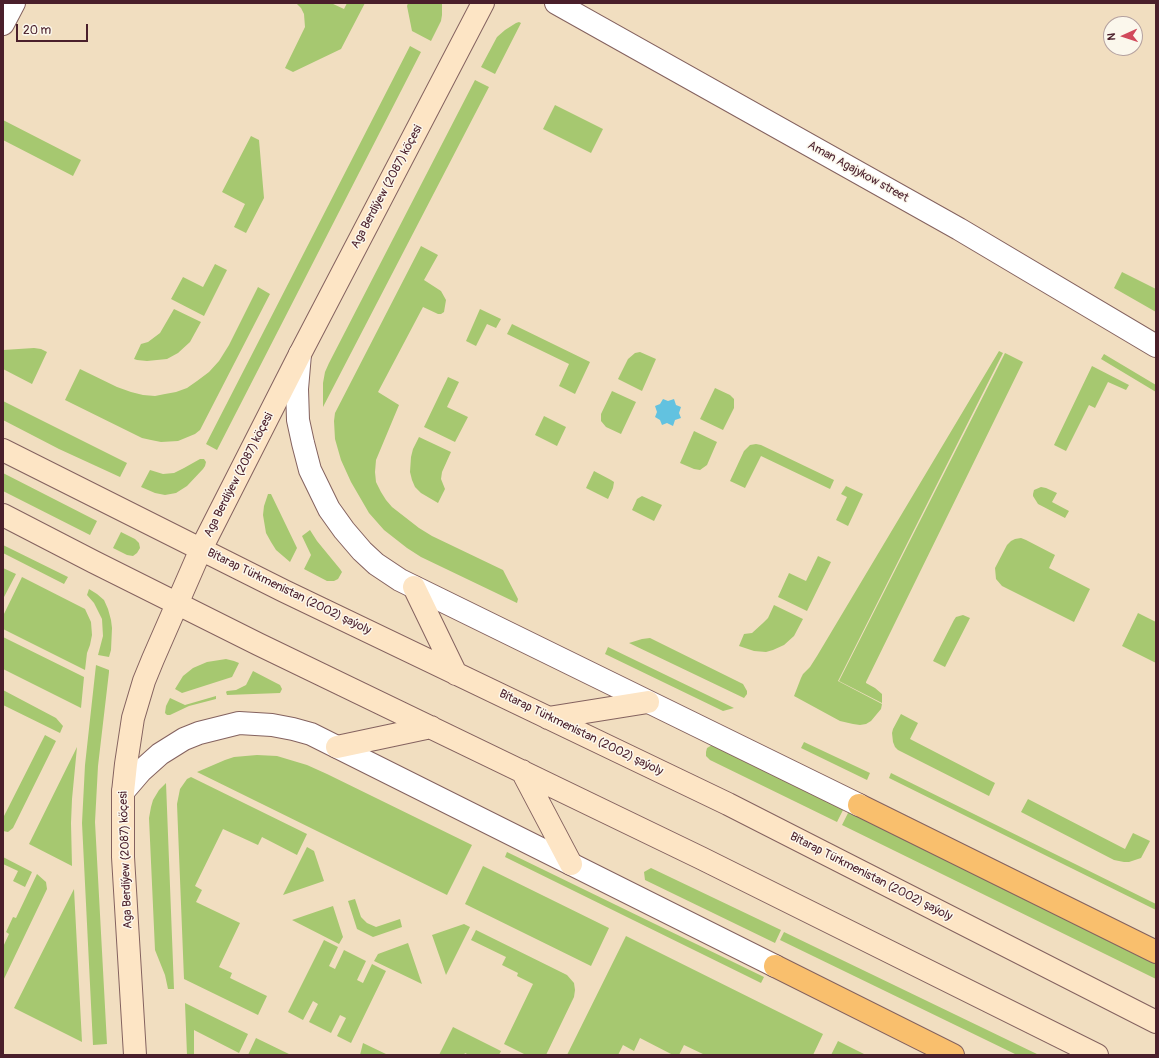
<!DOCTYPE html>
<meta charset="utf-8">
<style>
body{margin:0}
#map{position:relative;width:1159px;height:1058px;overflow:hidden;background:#f1dec0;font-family:Pangolin,sans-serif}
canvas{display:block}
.frame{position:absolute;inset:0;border:4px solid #4a1f2b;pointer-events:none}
.north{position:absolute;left:1103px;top:16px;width:40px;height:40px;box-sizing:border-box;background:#fbf7ec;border:1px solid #b4a19f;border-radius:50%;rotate:267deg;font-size:11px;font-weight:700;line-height:16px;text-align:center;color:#4a1f2b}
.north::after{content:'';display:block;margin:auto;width:14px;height:18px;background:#d1495b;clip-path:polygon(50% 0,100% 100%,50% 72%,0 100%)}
.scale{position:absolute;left:16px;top:24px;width:72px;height:18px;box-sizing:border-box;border:2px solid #4a1f2b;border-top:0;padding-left:5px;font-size:12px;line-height:14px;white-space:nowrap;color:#4a1f2b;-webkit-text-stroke:3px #fbf7ec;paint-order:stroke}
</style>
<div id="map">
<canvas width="1159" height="1058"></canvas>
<div class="frame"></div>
<div class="north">N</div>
<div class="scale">20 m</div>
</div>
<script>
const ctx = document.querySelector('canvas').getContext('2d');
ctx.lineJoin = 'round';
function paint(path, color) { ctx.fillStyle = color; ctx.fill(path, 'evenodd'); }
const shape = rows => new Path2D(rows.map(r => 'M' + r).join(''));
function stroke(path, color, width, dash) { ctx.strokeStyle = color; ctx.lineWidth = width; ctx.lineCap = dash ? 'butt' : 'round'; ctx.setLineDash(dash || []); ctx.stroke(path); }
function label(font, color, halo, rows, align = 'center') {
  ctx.font = font + ' Pangolin,sans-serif'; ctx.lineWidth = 3; ctx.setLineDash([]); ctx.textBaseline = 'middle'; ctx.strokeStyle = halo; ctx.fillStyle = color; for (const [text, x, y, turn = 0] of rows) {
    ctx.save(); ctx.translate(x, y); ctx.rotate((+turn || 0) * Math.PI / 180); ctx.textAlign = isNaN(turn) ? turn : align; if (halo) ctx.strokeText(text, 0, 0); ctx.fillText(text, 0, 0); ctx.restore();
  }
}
paint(shape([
 [296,3,331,3,344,9,347,3,365,3,341,49,293,72,285,68,305,27,304,14,301,8],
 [408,3,442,3,442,15,441,21,431,41,412,31,407,6],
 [519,22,521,23,495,74,481,67,497,37,505,30,516,23],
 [410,46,421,52,217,450,206,444],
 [475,80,489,87,323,407,323,383,325,372,329,363],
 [555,105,603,129,591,153,543,129],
 [3,120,81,160,73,176,3,140],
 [251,136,259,140,264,198,246,233,234,227,245,204,222,192],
 [421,246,438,255,424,280,441,291,446,300,444,312,441,314,438,314,423,307,378,392,399,405,376,460,375,472,376,482,381,492,386,500,392,507,419,528,432,536,503,570,518,599,517,603,421,557,407,548,384,530,369,513,351,482,341,460,335,439,334,421,335,413],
 [215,264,227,270,204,316,171,299,183,277,203,287],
 [1122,272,1156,289,1156,312,1114,288],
 [258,287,270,294,200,430,195,434,178,441,161,442,151,440,142,438,65,400,80,369,117,387,131,392,143,395,155,396,165,394,176,392,187,388,197,381,209,372,219,361,229,345],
 [174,309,201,322,190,342,178,353,167,359,147,361,137,360,134,359,141,344,148,342,160,333],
 [480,309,501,319,496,328,487,324,476,346,466,341],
 [512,324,590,362,575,394,559,386,569,364,507,334],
 [34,348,41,349,47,352,32,384,3,369,3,350],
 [999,351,1003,353,838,681,882,704,881,709,871,721,866,724,860,725,853,724,840,721,794,696,801,678,803,674,810,667,817,656],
 [640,352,656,359,642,391,618,379,628,359,635,353],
 [1005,353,1023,362,866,682,866,683,875,688,882,694,882,703,839,681],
 [1104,354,1156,385,1156,392,1101,359],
 [1092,366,1129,385,1126,390,1108,382,1095,408,1089,405,1066,451,1054,445],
 [448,377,459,382,447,407,468,417,455,442,424,427],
 [715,388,730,395,734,399,734,408,723,430,700,419],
 [612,391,636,402,621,434,606,427,601,421,601,414],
 [3,401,127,463,120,477,59,449,3,420],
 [544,416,566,427,557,446,535,435],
 [694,431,717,442,707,465,700,470,694,469,680,463],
 [419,437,451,452,442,472,441,479,445,489,438,503,421,493,415,487,412,480,410,472,411,457,413,449],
 [756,444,761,445,834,480,830,489,761,456,745,488,730,481,744,451,750,445],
 [200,459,204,459,206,462,205,466,203,469,187,486,176,493,165,495,155,493,141,487,150,470,163,474,174,473,184,468],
 [594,471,611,480,614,482,613,488,608,499,586,488],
 [3,473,97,521,90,535,3,491],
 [846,486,863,494,848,526,836,520,847,497,841,494],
 [1041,487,1046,488,1057,493,1052,502,1069,511,1065,518,1038,504,1033,496,1033,494,1034,490],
 [268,494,271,494,297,548,290,562,276,550,271,542,266,533,263,515,264,506],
 [642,496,662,505,654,521,632,510,637,499],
 [310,530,317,541,340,569,342,572,338,579,334,581,327,581,304,569,311,555,302,536],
 [121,532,135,539,139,543,140,548,137,553,133,556,127,555,113,548],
 [1021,538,1026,540,1055,555,1049,568,1090,589,1074,622,1002,586,996,579,995,568,1007,545,1011,541,1015,539],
 [3,545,68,577,64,584,3,553],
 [818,556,831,562,807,611,778,597,789,573,806,581],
 [3,568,16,574,3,599],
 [22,577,85,609,91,622,92,635,90,645,87,653,85,670,3,629,3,616],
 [89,589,97,594,104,600,108,609,111,620,112,628,111,650,109,657,98,655,103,636,102,619,94,603,87,595],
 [774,605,803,619,794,636,784,645,773,650,766,652,754,651,739,646,744,634,752,633,763,623,768,618],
 [1138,613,1156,622,1156,663,1122,646],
 [963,615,970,618,945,667,933,661,954,620,956,617],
 [3,637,84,677,81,708,3,669],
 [650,638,741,683,743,684,747,691,747,694,744,698,629,643,642,639],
 [608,647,734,708,723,711,605,654],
 [226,659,234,661,239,663,232,677,182,693,175,689,183,676,193,668,207,662],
 [96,665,109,670,109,672,98,766,95,822,107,1044,93,1045,82,823,85,765],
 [253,671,280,685,282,689,280,693,227,695,226,692,227,691,236,690,246,685],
 [3,690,56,718,63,726,60,733,3,705],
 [216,696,216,699,189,706,170,715,167,715,165,713,166,706,170,698,185,705],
 [901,714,918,723,910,739,995,783,989,796,898,750,895,747,893,742,892,733,893,729],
 [45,735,56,741,13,828,8,832,3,831,3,818],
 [804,742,870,773,867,780,801,748],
 [712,745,716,746,844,808,837,822,710,760,706,756,706,752,707,748],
 [77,747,72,799,71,823,72,866,29,844],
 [257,755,277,756,307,765,327,774,472,845,447,895,197,772,225,760,234,757],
 [891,773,1156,904,1156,910,889,778],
 [191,777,307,834,297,855,262,837,258,845,223,829,195,886,202,890,196,902,240,923,219,967,232,973,230,978,267,996,258,1015,184,979,177,804,180,789,187,779],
 [166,783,174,989,168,989,165,975,155,950,149,818,151,807,153,800,159,790],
 [1028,799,1125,849,1133,833,1150,841,1141,858,1129,862,1124,862,1114,860,1021,812],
 [849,811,1156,961,1156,979,842,825],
 [307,847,314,851,324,881,283,895],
 [507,852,764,977,761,983,505,857],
 [3,857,32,872,25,887,13,881,18,871,3,864],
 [483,866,609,928,591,966,465,904],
 [651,868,781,930,775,943,645,880,644,872],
 [37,874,46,882,47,889,3,981,3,947,9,934,6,932,13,917,16,918],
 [74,889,82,1042,14,1008],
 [355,899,361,917,367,923,376,927,400,919,402,927,373,937,357,929,348,901],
 [333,906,343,937,339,944,292,920],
 [464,924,470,927,446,975,432,935],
 [476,930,567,975,574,983,575,990,574,997,546,1055,526,1055,504,1044,533,984,517,976,518,973,502,965,506,957,471,940],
 [784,932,1039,1055,1017,1055,780,940],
 [626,936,823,1034,813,1055,705,1055,684,1045,679,1055,673,1055,640,1038,634,1051,623,1045,618,1055,567,1055],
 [324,940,338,947,329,966,335,969,344,950,366,961,357,980,363,983,372,964,386,971,351,1043,337,1036,346,1018,340,1015,331,1033,309,1022,318,1004,313,1001,303,1020,288,1012],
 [408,943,422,984,374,961,378,954],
 [185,1003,248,1034,239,1053,194,1030,194,1055,187,1055],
 [453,1027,501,1051,499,1055,469,1055,465,1053,464,1055,439,1055],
 [256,1038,291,1055,248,1055],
 [838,1041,866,1055,831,1055],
 [363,1043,388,1055,360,1055]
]), '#a6c870');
paint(shape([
 [663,399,668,401,674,399,676,405,681,407,679,413,681,418,675,420,673,426,667,423,662,425,660,420,655,417,657,412,655,406,660,404]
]), '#62c2e0');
const street = shape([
 [556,3,959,229,1156,346],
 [3,24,14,3],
 [300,354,297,389,298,420,303,443,310,470,329,509,344,530,362,551,376,564,400,580,859,805],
 [123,792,141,771,160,754,184,739,199,733,239,723,272,725,293,729,311,734,775,966]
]);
const secondary = shape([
 [3,450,284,591,728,804,1156,1022],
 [3,515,94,562,258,644,701,858,1097,1055],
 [414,587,456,674],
 [548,718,648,702],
 [337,747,431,727],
 [522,771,571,864],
 [135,1055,123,857,123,792,126,764,133,718,144,681,153,659,201,549,300,354,483,3]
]);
const highway = shape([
 [859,805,1156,952],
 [775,966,953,1055]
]);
stroke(street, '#84625f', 24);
stroke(secondary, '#84625f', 24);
stroke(highway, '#84625f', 24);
stroke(street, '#fff', 22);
stroke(secondary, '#fde5c5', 22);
stroke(highway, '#f9bf6d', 22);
label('12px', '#4a1f2b', '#fbf7ec', [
 ["Aman Agajykow street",858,172,29],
 ["Aga Berdiýew (2087) köçesi",387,187,-62],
 ["Aga Berdiýew (2087) köçesi",239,475,-63],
 ["Bitarap Türkmenistan (2002) şaýoly",289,592,26],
 ["Bitarap Türkmenistan (2002) şaýoly",581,733,26],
 ["Aga Berdiýew (2087) köçesi",126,860,-92],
 ["Bitarap Türkmenistan (2002) şaýoly",871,877,27]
]);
</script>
